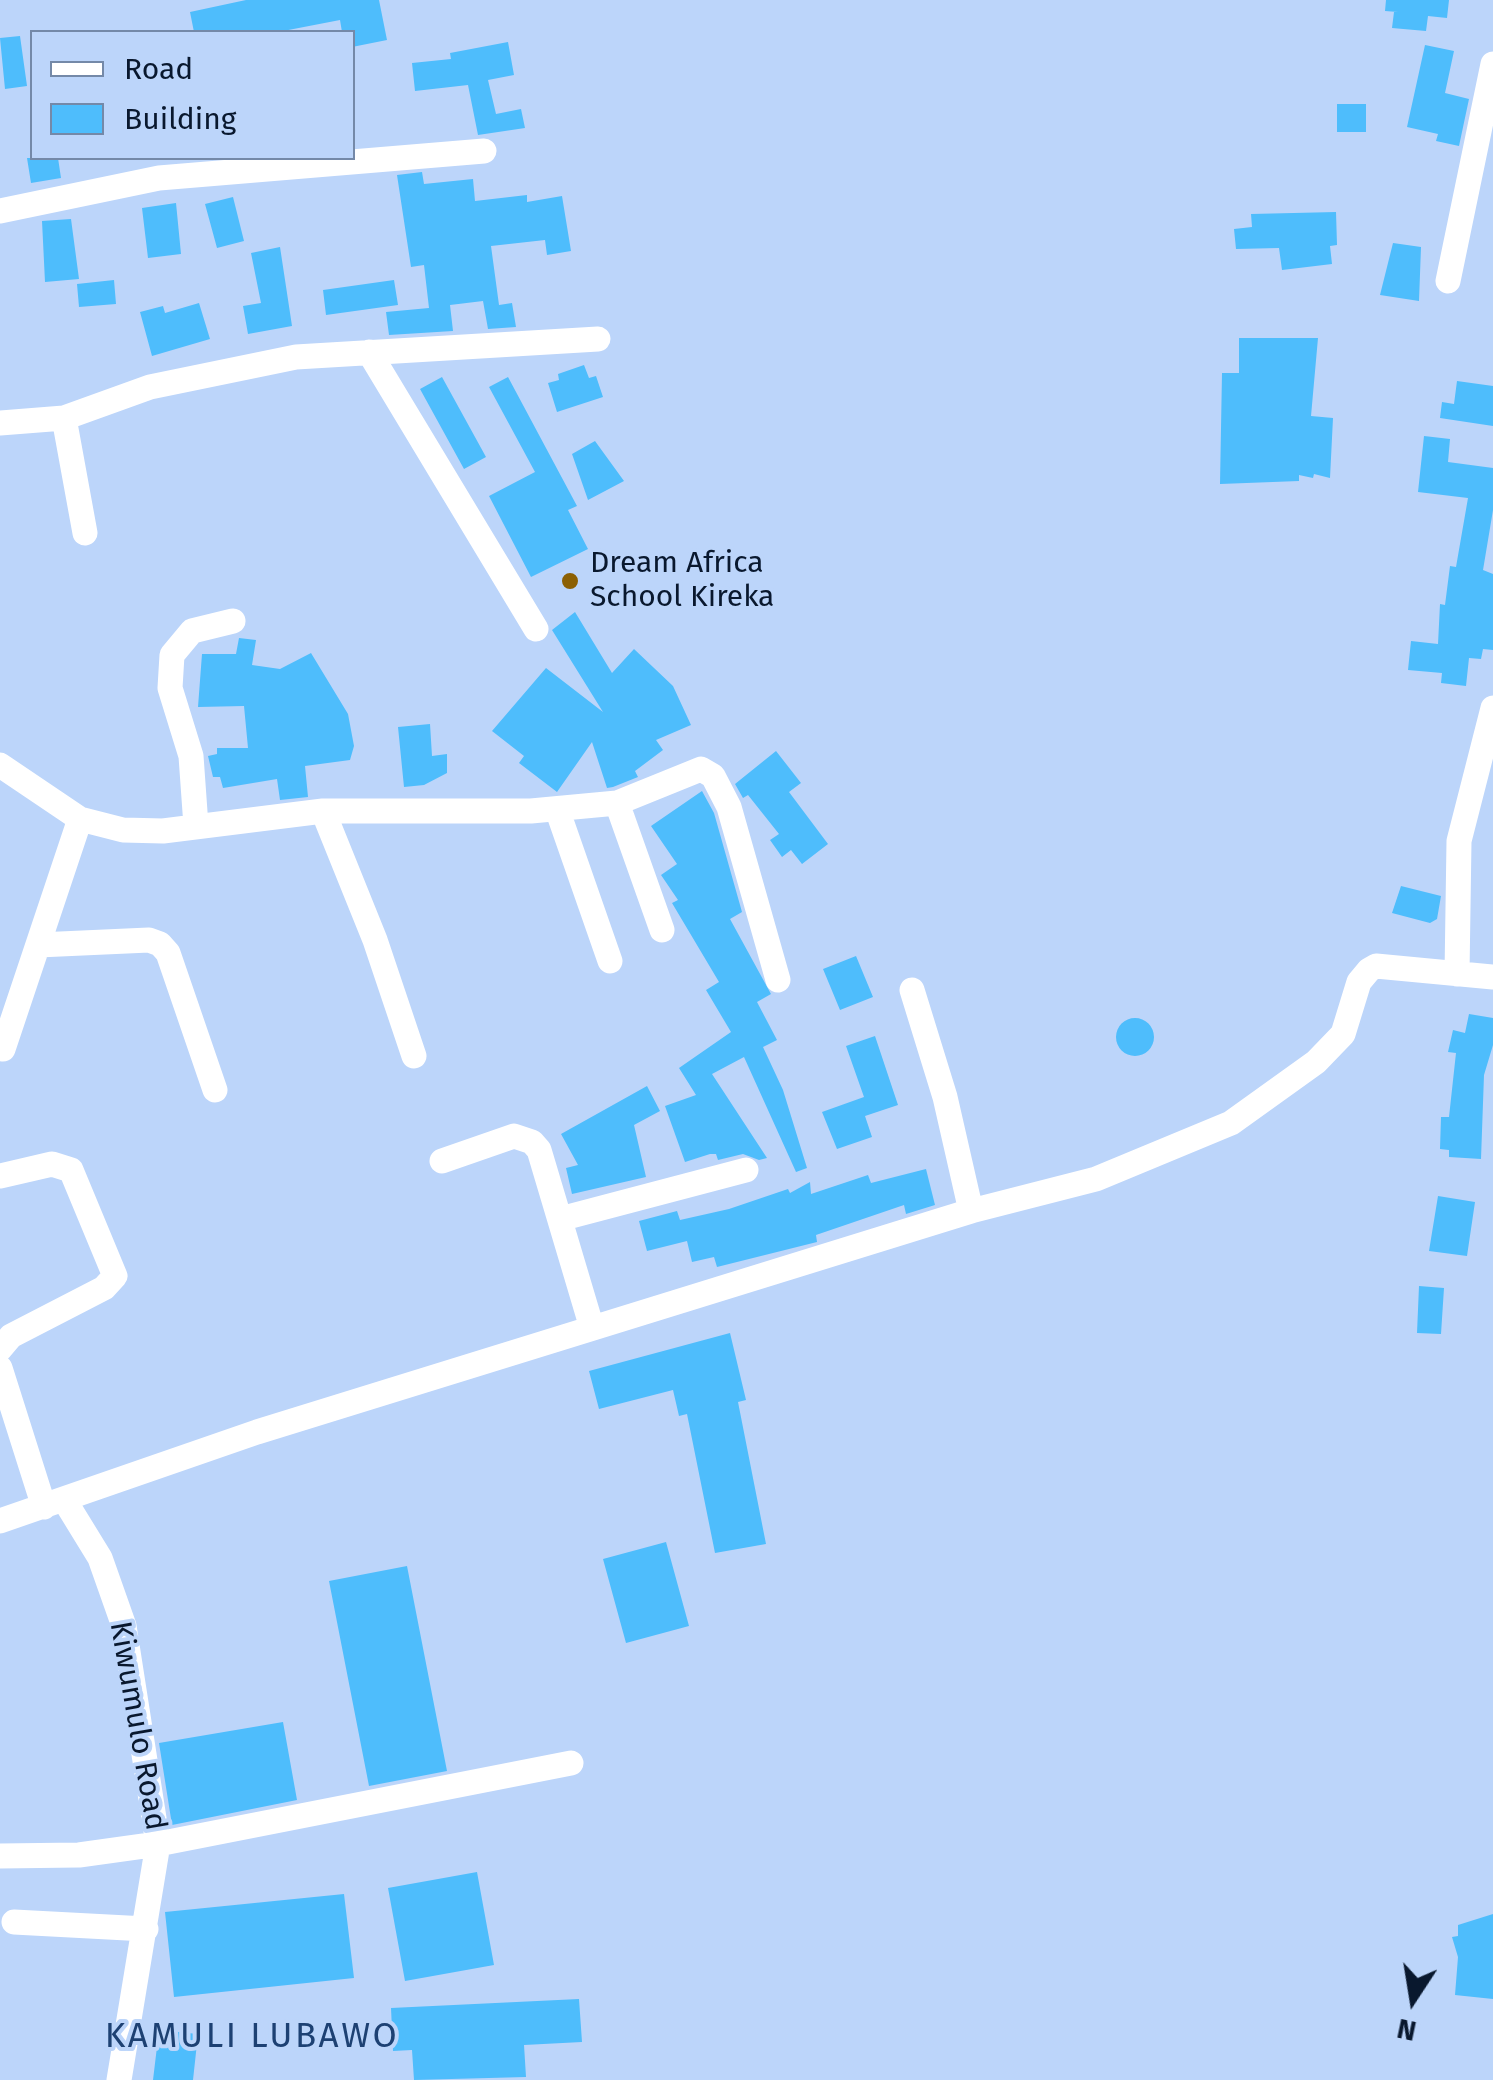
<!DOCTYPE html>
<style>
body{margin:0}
#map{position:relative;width:1493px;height:2080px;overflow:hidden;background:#bcd5fa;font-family:"Fira Sans",sans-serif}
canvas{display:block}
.legend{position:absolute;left:30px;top:30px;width:325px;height:130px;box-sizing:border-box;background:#bcd5fa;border:2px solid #7489a8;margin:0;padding:12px 18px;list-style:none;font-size:30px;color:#09182e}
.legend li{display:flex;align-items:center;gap:20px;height:50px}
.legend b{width:50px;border:2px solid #7489a8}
.north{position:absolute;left:1363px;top:1950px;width:100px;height:100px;-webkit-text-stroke:8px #bcd5fa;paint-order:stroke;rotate:192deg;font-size:28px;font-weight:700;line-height:40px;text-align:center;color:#09182e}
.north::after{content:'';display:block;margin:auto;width:35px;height:45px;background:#09182e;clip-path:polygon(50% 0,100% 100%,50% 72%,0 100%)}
</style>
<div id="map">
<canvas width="1493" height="2080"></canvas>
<ul class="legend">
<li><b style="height:12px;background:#fff"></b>Road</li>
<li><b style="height:28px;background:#4ebdfc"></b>Building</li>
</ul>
<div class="north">N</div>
</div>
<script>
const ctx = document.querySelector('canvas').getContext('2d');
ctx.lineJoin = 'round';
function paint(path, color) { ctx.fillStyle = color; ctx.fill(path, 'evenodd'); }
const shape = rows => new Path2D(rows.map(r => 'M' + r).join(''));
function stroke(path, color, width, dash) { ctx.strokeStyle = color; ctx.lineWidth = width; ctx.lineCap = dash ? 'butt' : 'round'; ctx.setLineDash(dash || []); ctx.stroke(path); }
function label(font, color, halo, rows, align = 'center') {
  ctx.font = font + ' "Fira Sans",sans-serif'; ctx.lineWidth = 8; ctx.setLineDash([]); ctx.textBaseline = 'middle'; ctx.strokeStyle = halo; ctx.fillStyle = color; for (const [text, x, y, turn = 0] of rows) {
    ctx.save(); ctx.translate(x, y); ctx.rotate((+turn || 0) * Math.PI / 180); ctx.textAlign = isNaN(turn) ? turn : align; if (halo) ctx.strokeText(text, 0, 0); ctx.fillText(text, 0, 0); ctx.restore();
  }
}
paint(shape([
 [246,0,379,0,387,40,352,47,352,32,342,32,340,20,278,32,194,32,190,12],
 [1386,0,1449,0,1447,18,1428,16,1426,31,1392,28,1394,12,1398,12,1385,11],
 [20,36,27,86,5,89,0,38],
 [508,42,514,75,488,80,496,114,521,109,525,128,478,135,468,85,415,91,412,63,451,59,450,53],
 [1425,45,1454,51,1445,93,1469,99,1459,146,1436,141,1438,134,1407,127],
 [1337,104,1366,104,1366,132,1337,132],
 [27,158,58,158,61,178,31,183],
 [422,172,424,184,473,179,475,201,527,195,527,202,562,196,571,251,547,255,545,240,491,246,499,305,512,303,516,327,488,329,483,301,450,305,453,331,389,335,386,312,429,308,424,265,411,267,397,175],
 [233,197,244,241,217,248,205,204],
 [176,203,181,254,148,258,142,208],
 [1336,212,1337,245,1330,246,1332,264,1282,270,1279,248,1236,249,1234,229,1252,227,1251,214],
 [71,219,79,279,45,282,42,221],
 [1393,243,1421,247,1419,301,1380,295],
 [280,247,292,326,248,334,243,306,261,303,251,253],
 [114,280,116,304,79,307,77,284],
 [394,280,398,305,326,315,323,290],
 [199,303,210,339,152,356,140,312,163,306,165,313],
 [1239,338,1318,338,1311,416,1333,418,1330,478,1314,474,1313,478,1299,475,1299,481,1220,484,1222,373,1239,373],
 [584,365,589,378,596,376,603,397,557,412,548,383,559,380,558,374],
 [442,377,486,457,464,469,420,389],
 [508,377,577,506,568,510,588,549,531,577,489,496,535,472,489,387],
 [1457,381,1493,386,1493,426,1440,418,1442,402,1454,404],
 [1424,436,1450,439,1448,462,1493,468,1493,510,1483,570,1493,574,1493,650,1483,649,1481,659,1469,658,1466,686,1441,683,1442,673,1408,670,1411,641,1438,644,1440,604,1445,605,1450,566,1456,567,1468,498,1418,492],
 [595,441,624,481,588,500,572,454],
 [575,612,612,673,634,649,673,686,691,725,656,740,663,750,635,771,638,777,613,787,607,788,592,742,557,792,519,763,524,756,492,731,546,668,603,712,552,630],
 [239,638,256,640,252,665,280,669,311,653,348,714,354,746,350,760,305,766,308,797,280,800,277,779,223,788,220,777,213,777,208,756,217,754,217,748,248,748,244,706,198,707,202,654,236,654],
 [430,724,432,756,447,754,447,773,424,785,404,787,398,727],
 [776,751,801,783,789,792,828,844,802,864,791,850,782,857,770,840,779,834,748,795,743,798,735,784],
 [702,791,714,813,742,912,730,919,771,994,757,1002,777,1040,763,1047,783,1090,807,1168,796,1172,744,1057,712,1074,767,1158,759,1160,743,1154,718,1160,716,1154,710,1154,685,1162,665,1106,696,1095,679,1068,731,1032,706,990,719,982,672,903,678,900,661,875,677,864,651,826],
 [1401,886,1441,896,1437,919,1430,923,1392,913],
 [856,956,873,997,840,1010,823,969],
 [1469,1014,1493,1018,1493,1045,1484,1075,1481,1159,1449,1157,1449,1150,1440,1149,1441,1117,1449,1117,1456,1053,1448,1052,1453,1030,1465,1033],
 '1116 1037a19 19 0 1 1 38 0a19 19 0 1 1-38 0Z',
 [875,1036,898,1105,865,1116,872,1137,837,1149,822,1112,864,1097,846,1046],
 [647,1086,660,1111,634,1125,646,1177,572,1194,566,1168,578,1165,561,1134],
 [926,1169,935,1205,906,1214,904,1205,816,1235,817,1242,717,1267,714,1257,692,1262,687,1241,647,1251,639,1221,677,1211,680,1220,729,1209,788,1189,790,1193,810,1182,811,1194,868,1175,871,1183],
 [1438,1196,1475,1202,1467,1256,1429,1251],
 [1419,1286,1444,1288,1441,1334,1417,1333],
 [730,1333,746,1400,738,1402,766,1544,715,1553,687,1414,679,1416,673,1390,599,1409,589,1371],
 [666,1542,689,1626,626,1643,603,1559],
 [407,1566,447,1771,369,1786,329,1581],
 [283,1722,297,1800,172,1825,159,1743],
 [477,1872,494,1965,405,1981,388,1888],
 [344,1894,354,1978,174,1997,165,1912],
 [1493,1914,1493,1999,1455,1995,1458,1957,1452,1937,1458,1936,1458,1925],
 [579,1999,582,2042,524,2045,526,2077,414,2080,412,2050,393,2051,391,2008],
 [159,2030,198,2034,193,2080,153,2080]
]), '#4ebdfc');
stroke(shape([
 [0,211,159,178,484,151],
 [1448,281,1493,64],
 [369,352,536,629],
 [64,418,85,533],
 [0,423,64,418,150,387,296,357,598,339],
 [0,765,80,819,123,830,163,831,323,811,531,811,617,803,701,769,713,776,729,807,778,980],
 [617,803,662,930],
 [557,809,610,961],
 [323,811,375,940,414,1056],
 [196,826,191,756,170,688,172,655,192,631,233,621],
 [38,945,149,940,160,944,168,953,215,1090],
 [1457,974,1459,841,1493,708],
 [912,990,945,1097,971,1211],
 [3,1049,80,819],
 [442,1161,514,1136,532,1142,539,1150,592,1328],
 [0,1176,52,1164,71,1170,115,1276,104,1288,11,1336,0,1349],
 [560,1219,746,1170],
 [0,1368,44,1507],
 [65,1501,100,1558,124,1626,158,1844,119,2080],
 [0,1521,257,1432,971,1211,1096,1179,1231,1123,1316,1062,1343,1034,1359,982,1369,970,1376,966,1493,977],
 [0,1856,79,1855,158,1844,571,1763],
 [14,1922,146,1929]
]), '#fff', 25);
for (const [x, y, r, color] of [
 [570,581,10,"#8c6003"]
]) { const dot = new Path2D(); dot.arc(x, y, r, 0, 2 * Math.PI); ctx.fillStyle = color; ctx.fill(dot); stroke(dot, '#bcd5fa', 4); }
label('30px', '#09182e', '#bcd5fa', [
 ["Dream Africa",590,564],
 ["School Kireka",590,598]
], 'left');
label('30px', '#09182e', '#bcd5fa', [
 ["Kiwumulo Road",137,1726,80]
]);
ctx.letterSpacing = '2.5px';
label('35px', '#1d4173', '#bcd5fa', [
 ["KAMULI LUBAWO",252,2037]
]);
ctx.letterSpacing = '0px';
</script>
